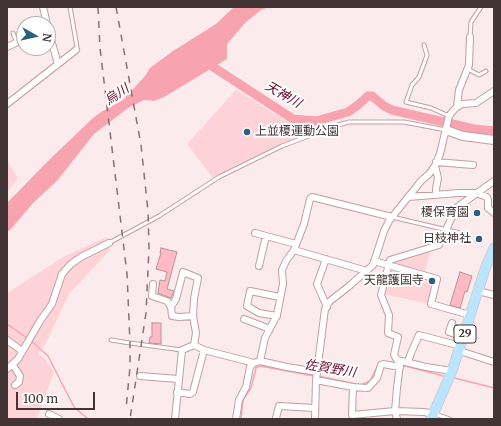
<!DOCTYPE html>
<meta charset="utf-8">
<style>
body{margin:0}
#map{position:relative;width:501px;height:426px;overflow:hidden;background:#fcebed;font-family:Merriweather,serif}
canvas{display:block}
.frame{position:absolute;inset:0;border:8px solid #423335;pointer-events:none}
.north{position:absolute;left:16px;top:16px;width:40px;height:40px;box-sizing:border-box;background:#fff;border:1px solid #b3adae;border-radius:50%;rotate:98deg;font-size:11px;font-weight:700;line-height:16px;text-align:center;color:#423335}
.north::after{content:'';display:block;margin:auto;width:14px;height:18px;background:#2b5f7c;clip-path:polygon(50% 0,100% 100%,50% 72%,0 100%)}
.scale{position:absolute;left:16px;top:392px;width:79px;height:18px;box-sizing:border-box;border:2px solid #423335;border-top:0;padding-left:5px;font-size:12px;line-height:14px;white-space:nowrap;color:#423335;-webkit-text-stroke:3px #fff;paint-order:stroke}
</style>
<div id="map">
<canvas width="501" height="426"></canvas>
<div class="frame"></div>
<div class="north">N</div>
<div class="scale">100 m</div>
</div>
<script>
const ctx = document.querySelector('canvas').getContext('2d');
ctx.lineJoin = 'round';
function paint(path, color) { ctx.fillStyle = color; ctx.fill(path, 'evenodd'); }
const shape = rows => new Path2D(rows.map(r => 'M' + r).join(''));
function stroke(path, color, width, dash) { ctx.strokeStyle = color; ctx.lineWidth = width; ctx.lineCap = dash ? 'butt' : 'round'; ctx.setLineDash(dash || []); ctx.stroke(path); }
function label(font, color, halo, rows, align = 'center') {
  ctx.font = font + ' Merriweather,"Noto Sans JP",serif'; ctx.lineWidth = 4; ctx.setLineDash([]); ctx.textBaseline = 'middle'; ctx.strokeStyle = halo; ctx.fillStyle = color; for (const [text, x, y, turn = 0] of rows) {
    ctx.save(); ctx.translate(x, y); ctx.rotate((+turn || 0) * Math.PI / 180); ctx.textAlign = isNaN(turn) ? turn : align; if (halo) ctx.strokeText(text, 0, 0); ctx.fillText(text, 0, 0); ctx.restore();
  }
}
paint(shape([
 [236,90,298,128,297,137,213,178,187,144],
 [7,160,18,179,7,192],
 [107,237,110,250,69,294,46,343,38,353,45,359,54,372,37,419,7,419,7,293,63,257],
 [425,251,430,252,425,273,391,264,391,262],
 [390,267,435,280,430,304,383,294]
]), '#fed3d8');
paint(shape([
 [234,7,270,7,261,10,246,22,227,44,227,59,164,97,154,101,144,100,128,108,94,134,57,181,34,202,11,229,7,232,7,203,49,160,93,118,101,112,123,100,145,76,150,68,173,51,216,24]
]), '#f8a4b0');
stroke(shape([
 [7,324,27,338],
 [30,340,48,356,74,407,88,419],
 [389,362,399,364],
 [402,365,443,376],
 [318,376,355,384],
 [455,378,494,388],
 [361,385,370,381,379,363],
 [241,419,243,400,251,388,256,368,260,366,314,376]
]), '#f8a4b0', 1.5);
stroke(shape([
 [204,61,293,119,316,121,348,112,358,105,368,96,372,96,384,106,392,110,474,129,494,131]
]), '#f8a4b0', 9);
const building = shape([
 [161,248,177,252,167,289,174,291,171,298,158,293,160,280,165,281,167,272,156,269,161,253,160,253,161,248],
 [460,272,472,276,467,292,465,291,460,308,450,305,460,272],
 [152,323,161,323,161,344,149,343,150,337,152,337,152,323]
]);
paint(building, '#ffbac3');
stroke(building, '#b79296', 1);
const lane = shape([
 [70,7,77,47,76,50],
 [13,33,17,43],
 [470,37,471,22,481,7],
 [424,45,427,55,425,61,419,77,412,85,406,102,431,108,449,116],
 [468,69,479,75,486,71],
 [392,217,464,234],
 [109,243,159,216,219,177,282,146,338,125,349,122,404,122,446,130],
 [111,340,130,343,182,350],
 [435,414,450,419]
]);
const street = shape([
 [43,7,47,24],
 [48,29,58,64],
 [7,47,24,39],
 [7,104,76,50],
 [457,107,459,90,469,65,470,37],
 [436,162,473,165],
 [435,166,438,178,436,189,436,195],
 [408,197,459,193,476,193,487,197,488,200,488,208,494,213],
 [255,233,296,244],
 [294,250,367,271],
 [326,259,317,284,327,307],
 [374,261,437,279,431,304,470,315],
 [259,266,266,236],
 [153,284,152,296,167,301,171,307,172,316,179,317,193,316],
 [478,291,494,295],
 [171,307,176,299,183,272,198,278,194,299,193,316,196,333,194,345],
 [277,316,259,313,247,306,250,291,280,297],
 [244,319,270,329],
 [452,323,449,332,464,337],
 [7,340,22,351],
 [460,351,494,362],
 [260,361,265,338,277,315,283,284,282,270,286,261,294,250,304,224,310,199,312,197,392,217],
 [408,362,411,353,419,335,461,346],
 [13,365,20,376,19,382,15,385],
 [7,369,18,359,40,321,52,304,62,274,71,264,81,257,109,243],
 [452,371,426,367,397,360,394,355,398,337,388,333,389,315,381,295,390,260,439,245,456,208,494,181],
 [140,376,178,379],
 [316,380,353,387,368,388,377,378,381,365,383,364,400,367],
 [353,387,352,415,395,411,424,412,434,414],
 [177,392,190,394,193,392,204,350],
 [49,414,59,419],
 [276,418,279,406,315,408],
 [175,419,182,350,194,345,204,350,254,363],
 [236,419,239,400,246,387,250,367,254,363,260,361,287,367,317,372],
 [315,419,316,380,325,309,330,301,348,287,373,265,384,231,389,221,421,181,429,174,435,166,440,154,449,116,452,112,457,107,462,104,476,103,494,91],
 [397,419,395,411,397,388,400,364]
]);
const secondary = shape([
 [446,130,463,136,494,140]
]);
const primary = shape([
 [431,419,452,371,486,266,494,248]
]);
stroke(lane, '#c39ea2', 5);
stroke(street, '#c39ea2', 8);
stroke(secondary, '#c39ea2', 10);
stroke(primary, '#d2cecf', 11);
stroke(lane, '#fff', 3);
stroke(street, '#fff', 6);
stroke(secondary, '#fff', 8);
stroke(primary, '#b9e5fe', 9);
stroke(shape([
 [98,7,100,48,127,274,130,343,130,367,126,409],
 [116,7,141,145,148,211,149,248,146,313,130,419]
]), '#837375', 1.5, [7, 7]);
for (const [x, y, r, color] of [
 [247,132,4,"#2b5f7c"],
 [477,213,4,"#2b5f7c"],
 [479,239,4,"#2b5f7c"],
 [432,281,4,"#2b5f7c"]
]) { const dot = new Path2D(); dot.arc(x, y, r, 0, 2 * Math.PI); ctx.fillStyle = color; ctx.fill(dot); stroke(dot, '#fff', 1.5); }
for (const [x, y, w] of [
 [465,334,22]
]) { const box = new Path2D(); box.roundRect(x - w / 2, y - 9, w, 18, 3); ctx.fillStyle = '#fff'; ctx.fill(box); stroke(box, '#423335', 1); }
label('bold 11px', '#423335', null, [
 ["29",465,334]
]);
label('12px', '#423335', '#fff', [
 ["上並榎運動公園",255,132,"left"],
 ["榎保育園",469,213],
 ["日枝神社",471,239],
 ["天龍護国寺",424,281]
], 'right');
label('italic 13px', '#6b0528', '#fff', [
 ["烏川",117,95,-34],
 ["天神川",283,95,30],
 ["佐賀野川",330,369,9]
]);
</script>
